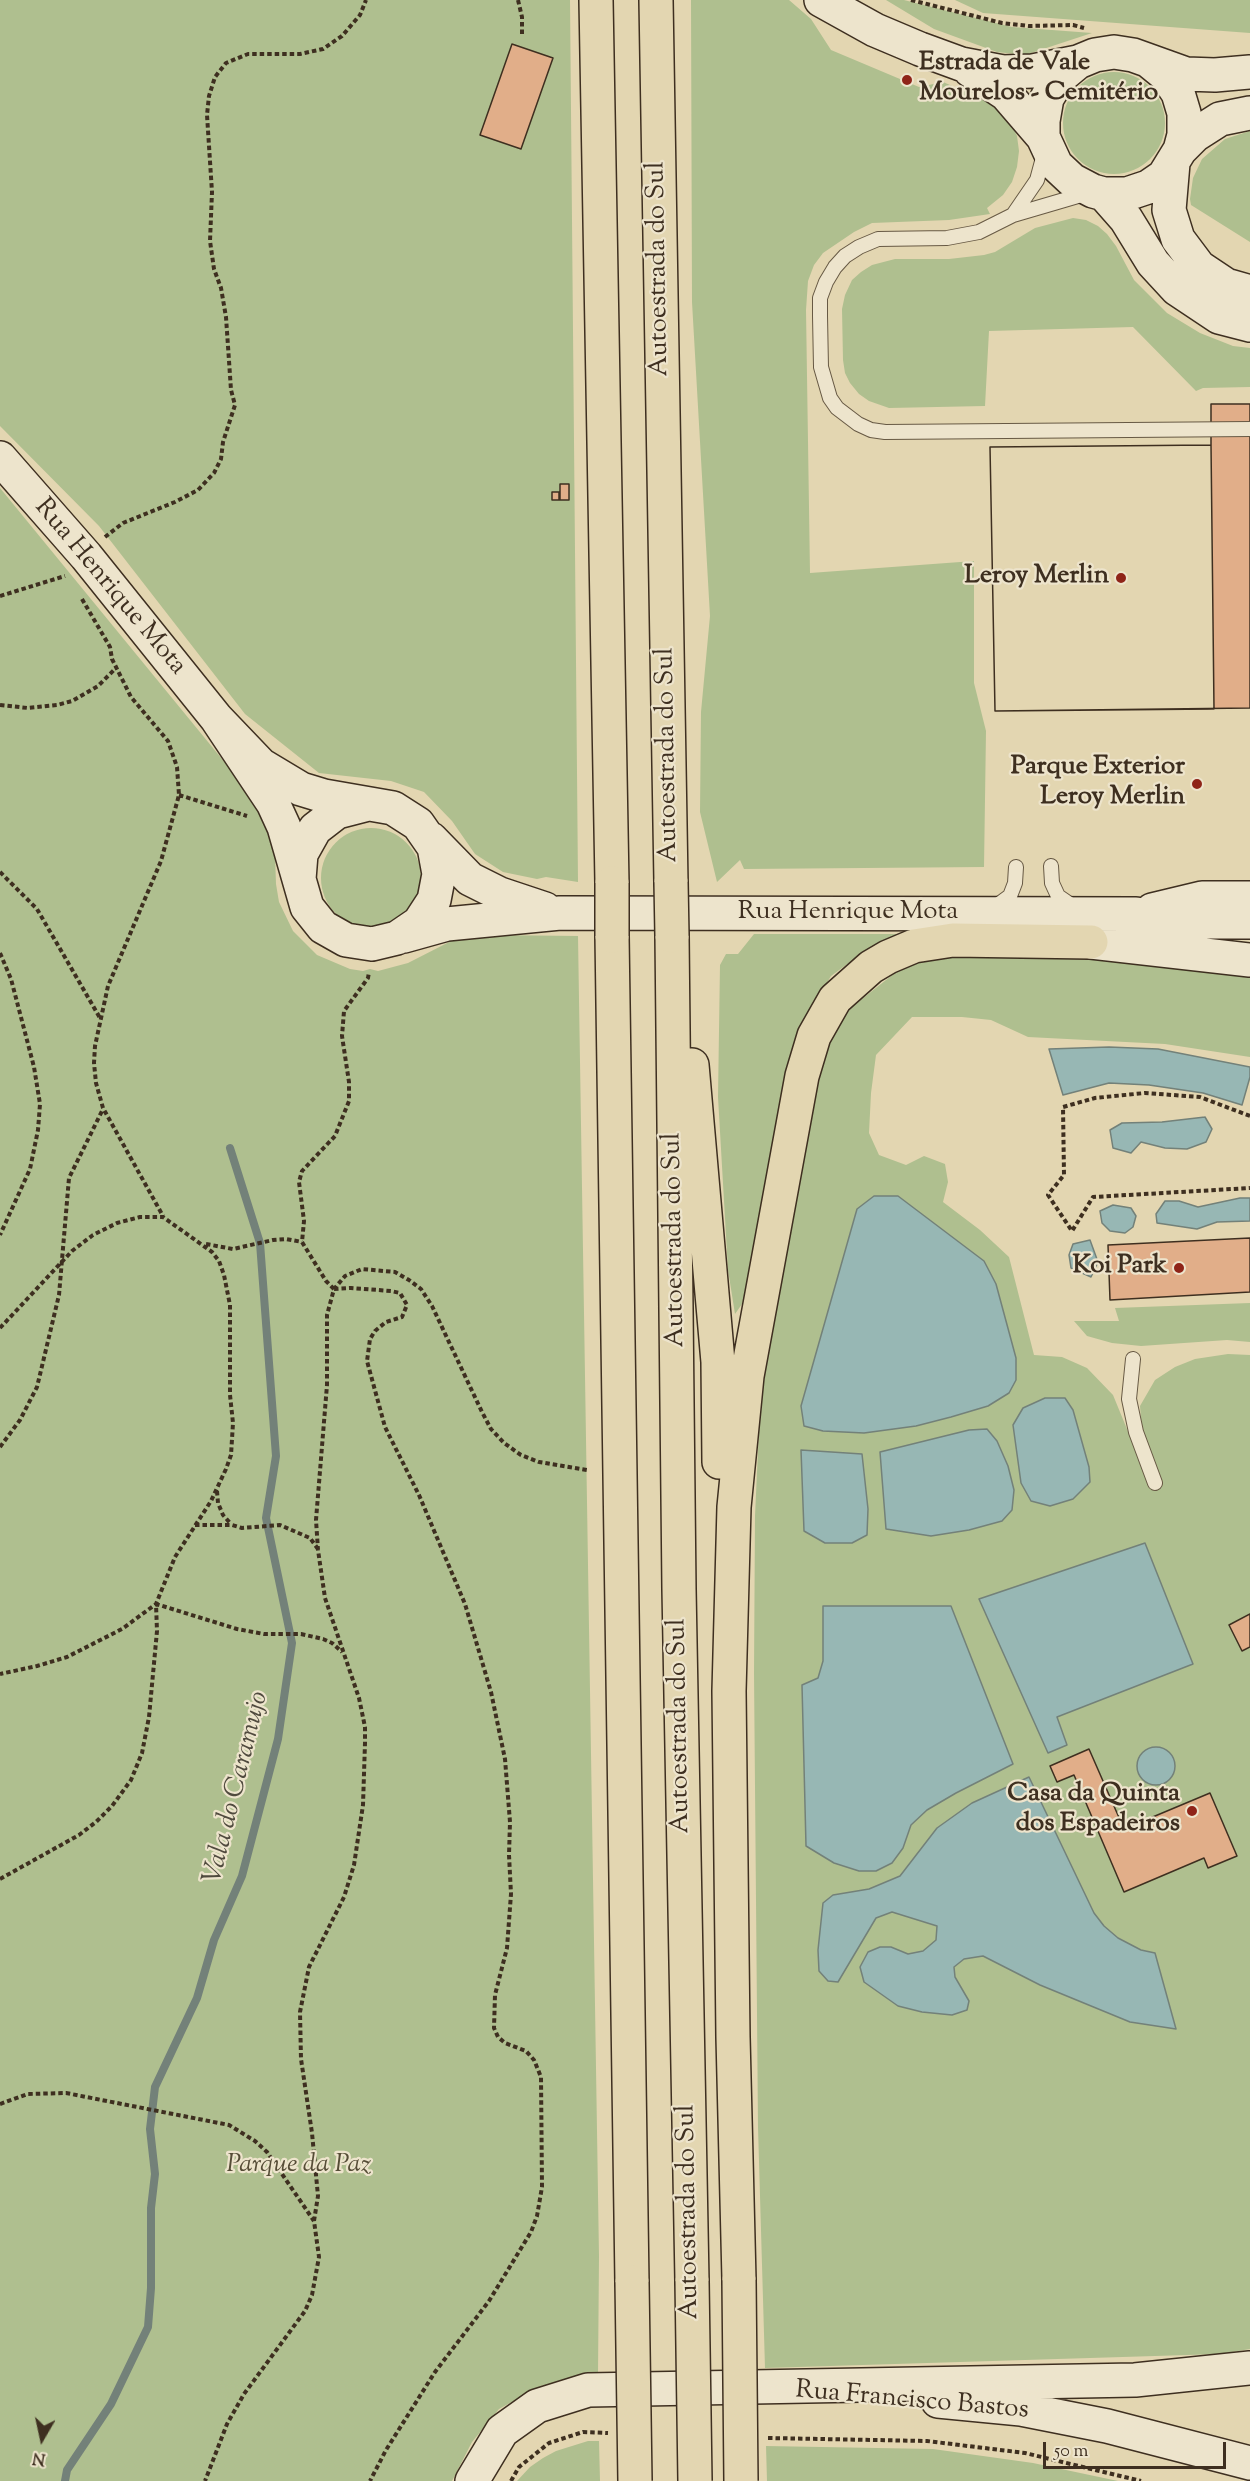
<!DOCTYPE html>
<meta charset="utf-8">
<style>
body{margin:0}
#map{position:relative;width:1250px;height:2481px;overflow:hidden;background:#e3d6b1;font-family:"Sorts Mill Goudy",serif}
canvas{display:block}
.north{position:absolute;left:12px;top:2409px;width:60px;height:60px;-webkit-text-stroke:4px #ede4cc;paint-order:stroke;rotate:189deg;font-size:16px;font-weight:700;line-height:24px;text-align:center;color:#3e2f20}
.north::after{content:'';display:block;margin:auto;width:21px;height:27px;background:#3e2f20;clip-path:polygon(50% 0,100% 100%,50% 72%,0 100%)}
.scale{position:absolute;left:1043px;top:2442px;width:183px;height:27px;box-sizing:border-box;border:3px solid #3e2f20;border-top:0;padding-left:8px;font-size:18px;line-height:21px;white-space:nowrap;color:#3e2f20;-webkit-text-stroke:4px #ede4cc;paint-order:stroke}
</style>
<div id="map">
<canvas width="1250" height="2481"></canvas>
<div class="north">N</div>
<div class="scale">50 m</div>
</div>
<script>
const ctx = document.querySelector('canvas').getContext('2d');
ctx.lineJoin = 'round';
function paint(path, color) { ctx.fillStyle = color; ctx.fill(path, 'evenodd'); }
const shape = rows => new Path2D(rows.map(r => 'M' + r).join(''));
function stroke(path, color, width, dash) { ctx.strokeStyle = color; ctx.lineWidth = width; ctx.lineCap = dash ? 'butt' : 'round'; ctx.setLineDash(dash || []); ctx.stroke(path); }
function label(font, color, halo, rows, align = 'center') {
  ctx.font = font + ' "Sorts Mill Goudy",serif'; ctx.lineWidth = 4.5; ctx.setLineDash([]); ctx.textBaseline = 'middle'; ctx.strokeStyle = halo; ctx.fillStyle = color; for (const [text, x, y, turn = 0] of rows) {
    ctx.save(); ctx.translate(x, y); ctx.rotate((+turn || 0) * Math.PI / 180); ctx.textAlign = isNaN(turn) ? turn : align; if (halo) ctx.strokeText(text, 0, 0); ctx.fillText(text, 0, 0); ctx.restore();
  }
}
paint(shape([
 [0,0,570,0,578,882,546,877,537,879,503,872,475,854,452,821,424,792,391,781,319,773,245,714,99,526,0,426],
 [691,0,789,0,811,19,831,50,919,87,943,82,985,100,1000,111,1011,123,1017,136,1019,151,1017,167,1012,182,1003,195,987,208,990,214,949,220,872,223,854,232,823,253,814,265,808,281,806,310,810,573,974,561,974,683,986,731,984,867,744,869,740,860,717,882,700,812,701,712,710,616,692,302],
 [886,0,904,0,1012,27,1092,33,1025,55,997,52,934,29],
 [955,0,1250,0,1250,33,983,13],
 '1063 123a51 51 0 1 1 102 0a51 51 0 1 1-102 0Z',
 [1250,131,1250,242,1191,205,1190,199,1193,178,1202,159,1225,139],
 [1073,218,1086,220,1098,226,1107,234,1116,246,1134,280,1167,313,1200,333,1233,346,1250,348,1250,387,1203,388,1196,391,1133,327,989,331,985,406,889,408,869,401,859,394,850,383,845,373,843,360,842,309,845,295,852,280,861,272,872,265,895,259,949,259,984,255,995,252,1035,228],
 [0,488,258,803,264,813,275,855,276,884,279,902,293,931,317,955,350,969,363,971,370,969,378,971,408,963,455,939,489,935,578,936,599,2256,598,2374,541,2386,499,2409,472,2442,452,2481,0,2481],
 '321 878a50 50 0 1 1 100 0a50 50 0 1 1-100 0Z',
 [754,934,900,934,865,951,831,976,808,1014,759,1250,742,1304,735,1314,728,1270,718,1097,720,965,726,954,738,954],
 [975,954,1079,958,1250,977,1250,1057,1165,1044,1028,1037,991,1020,962,1017,912,1017,876,1055,871,1093,869,1133,879,1155,906,1165,924,1156,945,1164,948,1182,943,1202,980,1230,1009,1257,1034,1355,1062,1357,1087,1368,1113,1395,1129,1434,1142,1430,1140,1406,1155,1380,1175,1367,1195,1359,1228,1354,1250,1355,1250,2349,1220,2354,765,2368,758,2127,754,1673,755,1516,761,1384,807,1114,824,1049,848,1010,905,965],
 [1250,1303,1250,1342,1227,1340,1141,1346,1112,1343,1087,1336,1074,1321,1119,1321,1115,1308],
 [588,2441,599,2441,600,2481,517,2481,530,2467,543,2458,556,2451],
 [766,2446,933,2449,1033,2463,1118,2481,767,2481]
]), '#afbf8f');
const water = shape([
 [1109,1047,1158,1049,1250,1067,1250,1077,1242,1105,1203,1093,1149,1085,1109,1083,1063,1095,1049,1049,1109,1047],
 [1205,1117,1212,1129,1206,1142,1187,1149,1165,1148,1141,1142,1131,1153,1113,1148,1110,1130,1122,1123,1162,1122,1205,1117],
 [874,1196,898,1196,984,1261,996,1284,1016,1358,1016,1380,1009,1393,988,1406,951,1417,916,1426,864,1433,823,1431,804,1426,801,1406,857,1209,874,1196],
 [1240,1198,1250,1198,1250,1221,1217,1222,1197,1229,1157,1223,1156,1214,1165,1201,1179,1201,1198,1207,1240,1198],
 [1113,1205,1131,1208,1136,1216,1133,1227,1125,1233,1110,1231,1102,1223,1100,1211,1113,1205],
 [1090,1240,1098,1262,1091,1277,1071,1268,1069,1255,1073,1244,1090,1240],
 [1045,1398,1065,1398,1073,1410,1089,1467,1090,1482,1073,1499,1050,1506,1031,1501,1021,1483,1013,1425,1023,1408,1045,1398],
 [987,1429,997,1441,1008,1466,1014,1490,1012,1510,1002,1521,969,1530,931,1536,886,1529,880,1452,969,1430,987,1429],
 [801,1450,862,1454,868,1509,867,1535,852,1543,825,1543,804,1531,801,1450],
 [1145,1543,1193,1664,1057,1717,1067,1745,1048,1753,979,1599,1145,1543],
 [823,1606,951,1606,1013,1764,956,1793,927,1810,911,1825,903,1848,892,1863,876,1871,859,1871,834,1863,806,1846,802,1685,818,1678,823,1661,823,1606],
 '1137 1766a19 19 0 1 1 38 0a19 19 0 1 1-38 0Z',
 [1029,1777,1094,1913,1104,1926,1118,1938,1141,1950,1155,1953,1176,2029,1130,2022,1040,1985,983,1956,964,1959,954,1967,955,1977,969,2001,967,2010,952,2015,922,2012,898,2006,864,1982,860,1967,868,1952,880,1947,891,1947,908,1954,923,1951,936,1940,937,1926,892,1912,876,1918,838,1982,828,1981,819,1971,818,1950,823,1903,833,1895,869,1889,900,1876,937,1828,972,1803,1029,1777]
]);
paint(water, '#97b7b4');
stroke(water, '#738179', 1.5);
stroke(shape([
 [65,2481,67,2470,111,2404,148,2327,151,2288,151,2208,155,2174,150,2129,155,2087,197,1998,214,1940,242,1876,278,1739,292,1643,266,1518,276,1456,260,1243,230,1148]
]), '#738179', 8);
const building = shape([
 [512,44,553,58,521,149,480,135,512,44],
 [1211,404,1250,404,1250,708,995,711,990,447,1211,445,1211,404],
 [1211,445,1214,709,995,711,990,447,1211,445],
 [560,484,569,484,569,500,560,500,560,484],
 [552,492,559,492,559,500,552,500,552,492],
 [1250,1238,1250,1292,1110,1300,1108,1245,1250,1238],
 [1250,1614,1250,1647,1242,1651,1229,1625,1250,1614],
 [1089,1749,1124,1829,1210,1793,1237,1856,1208,1868,1204,1858,1124,1892,1074,1775,1057,1782,1050,1766,1089,1749]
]);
paint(building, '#e1ae89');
stroke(building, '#3e2f20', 1.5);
const lane = shape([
 [1088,193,1013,215,979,232,947,238,878,239,859,247,845,256,835,267,826,282,820,298,820,316,821,367,830,398,837,408,858,424,871,430,885,432,1250,429],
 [1013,215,1037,180,1044,154],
 [1051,866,1052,883,1058,896,1074,907],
 [995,907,1010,896,1015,883,1016,867],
 [1133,1359,1129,1399,1136,1432,1155,1483]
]);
const secondary = shape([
 [821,0,875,30,920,49,961,64,1003,72,1033,71,1078,62,1095,55,1114,52,1133,55,1186,74,1215,75,1250,72],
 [1078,62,1060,77,1047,98,1043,121,1043,137,1056,165,1072,180,1093,191,1104,194,1127,194,1148,187,1164,176,1180,150,1184,135,1184,113,1178,93,1166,75,1150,62],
 [970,70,1006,94,1043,137],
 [1180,150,1195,135,1220,119,1250,113],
 [1173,163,1169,210,1178,239,1199,267,1226,285,1250,292],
 [1104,194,1126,219,1153,263,1177,289,1219,317,1250,325],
 [0,458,86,556,217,719,261,765,301,789,324,796,393,808,418,824,434,847,439,874,434,900,419,923,397,938,372,944,346,940,323,927,307,907,284,827,273,803,217,719],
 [431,839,470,879,500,894,545,909],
 [299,879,301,854,315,829,337,812,368,804],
 [1152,910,1202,898,1250,898],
 [404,936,447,924,560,913,1136,914,1186,922,1250,922],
 [1091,942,1250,960],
 [938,2401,1021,2409,1107,2426,1250,2463],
 [472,2481,502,2431,537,2406,588,2390,1135,2380,1250,2368]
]);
const highway = shape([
 [596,0,612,883],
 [656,0,671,882],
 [612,936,632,2282],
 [672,936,679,1589,692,2281],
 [692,1065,718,1362,719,1462],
 [739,2280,733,2037,729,1691,734,1507,747,1376,802,1076,814,1036,835,999,871,967,888,957,914,946,953,940,1091,942]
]);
stroke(lane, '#675944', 16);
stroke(secondary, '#3e2f20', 36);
stroke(highway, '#3e2f20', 36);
stroke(shape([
 [518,0,522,17,522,36],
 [911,0,1002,23,1029,26,1073,25,1084,28],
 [105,537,123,523,175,502,198,490,214,473,221,459,223,442,235,405,231,390,226,317,221,288,214,269,210,241,212,192,207,115,209,96,215,77,226,63,248,54,300,54,323,49,342,36,360,15,366,0],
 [0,596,65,576],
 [82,599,110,647,112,659,131,697,168,741,177,767,179,795,161,861,108,986,95,1046,94,1063,96,1083,103,1108,163,1216],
 [0,705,28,708,57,705,72,701,98,686,116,668],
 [179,795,247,816],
 [0,872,37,909,100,1018],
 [0,953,11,979,34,1067,40,1104,38,1130,30,1169,0,1235],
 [1250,1116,1200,1097,1145,1093,1095,1098,1063,1107,1064,1175,1048,1195,1072,1231,1093,1197,1250,1188],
 [206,1244,233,1249,273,1240,286,1239,302,1242],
 [334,1289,351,1288,391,1291,400,1293,407,1305,402,1317,386,1322,375,1331,370,1339,367,1361,385,1427,419,1495,465,1604,491,1692,505,1759,510,1822,509,1855,511,1894,507,1948,495,1995,494,2028,498,2037,505,2043,526,2051,534,2060,541,2077,542,2187,537,2216,531,2232,489,2301,435,2372,386,2450,370,2481],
 [334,1289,326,1281,302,1242,304,1221,299,1182,302,1171,335,1136,349,1101,349,1082,342,1036,344,1011,368,978,369,972],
 [0,1328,72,1251,93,1235,117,1223,140,1217,163,1217,212,1252,219,1261,224,1275,230,1305,230,1395,233,1423,231,1455,226,1469,211,1501,175,1557,156,1604,122,1629,67,1657,37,1666,0,1674],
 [0,1447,20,1420,37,1387,59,1295,69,1178,103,1109],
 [217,1491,218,1503,223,1515,231,1524],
 [195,1525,232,1525,242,1528,280,1525,310,1538,318,1549],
 [0,1879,79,1835,96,1822,112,1806,131,1780,142,1753,149,1717,157,1631,156,1604,237,1629,264,1634,301,1634,323,1639,332,1643,342,1652],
 [0,2104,28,2094,66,2093,229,2125,255,2141,267,2152,314,2221,319,2257,312,2295,305,2311,244,2394,227,2424,205,2481],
 [314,2221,318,2196,312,2133,301,2059,300,2012,309,1967,344,1897,354,1865,363,1805,365,1743,365,1727,359,1698,325,1598,318,1550,316,1520,327,1385,327,1315,334,1289,345,1276,362,1269,395,1272,409,1280,421,1289,432,1306,482,1412,491,1429,504,1443,521,1455,539,1462,587,1470],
 [768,2438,927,2441,1025,2453,1141,2481],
 [511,2481,519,2467,549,2443,583,2432,608,2433]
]), '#3e2f20', 4, [4.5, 3]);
stroke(lane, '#ede4cc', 14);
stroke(secondary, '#ede4cc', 33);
stroke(highway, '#e3d6b1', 33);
const highwayBridge = shape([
 [671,882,672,936],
 [612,883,612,936],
 [739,2280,741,2481],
 [692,2281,695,2481],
 [632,2282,635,2481]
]);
stroke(highwayBridge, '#3e2f20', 36, []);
stroke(highwayBridge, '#e3d6b1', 33);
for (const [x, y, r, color] of [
 [907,80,6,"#8f2418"],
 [1121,578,6,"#8f2418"],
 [1197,784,6,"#8f2418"],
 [1179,1268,6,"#8f2418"],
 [1192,1811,6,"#8f2418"]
]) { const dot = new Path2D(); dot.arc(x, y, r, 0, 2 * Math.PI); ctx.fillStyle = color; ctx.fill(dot); stroke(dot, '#ede4cc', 2); }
label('bold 26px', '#3e2f20', '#ede4cc', [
 ["Estrada de Vale",919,65,"left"],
 ["Mourelos - Cemitério",919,95,"left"],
 ["Leroy Merlin",1109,578],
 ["Parque Exterior",1185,769],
 ["Leroy Merlin",1185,799],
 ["Koi Park",1167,1268],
 ["Casa da Quinta",1180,1796],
 ["dos Espadeiros",1180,1826]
], 'right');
label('26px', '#3e2f20', '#ede4cc', [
 ["Autoestrada do Sul",660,269,-91],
 ["Rua Henrique Mota",109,588,50],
 ["Autoestrada do Sul",669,755,-91],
 ["Rua Henrique Mota",848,914],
 ["Autoestrada do Sul",676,1240,-91],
 ["Autoestrada do Sul",681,1726,-91],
 ["Autoestrada do Sul",690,2212,-91],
 ["Rua Francisco Bastos",912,2402,5]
]);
label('italic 26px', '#554c36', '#ede4cc', [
 ["Parque da Paz",299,2167]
]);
label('italic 27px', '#504a3e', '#ede4cc', [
 ["Vala do Caramujo",238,1788,-76]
]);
</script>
